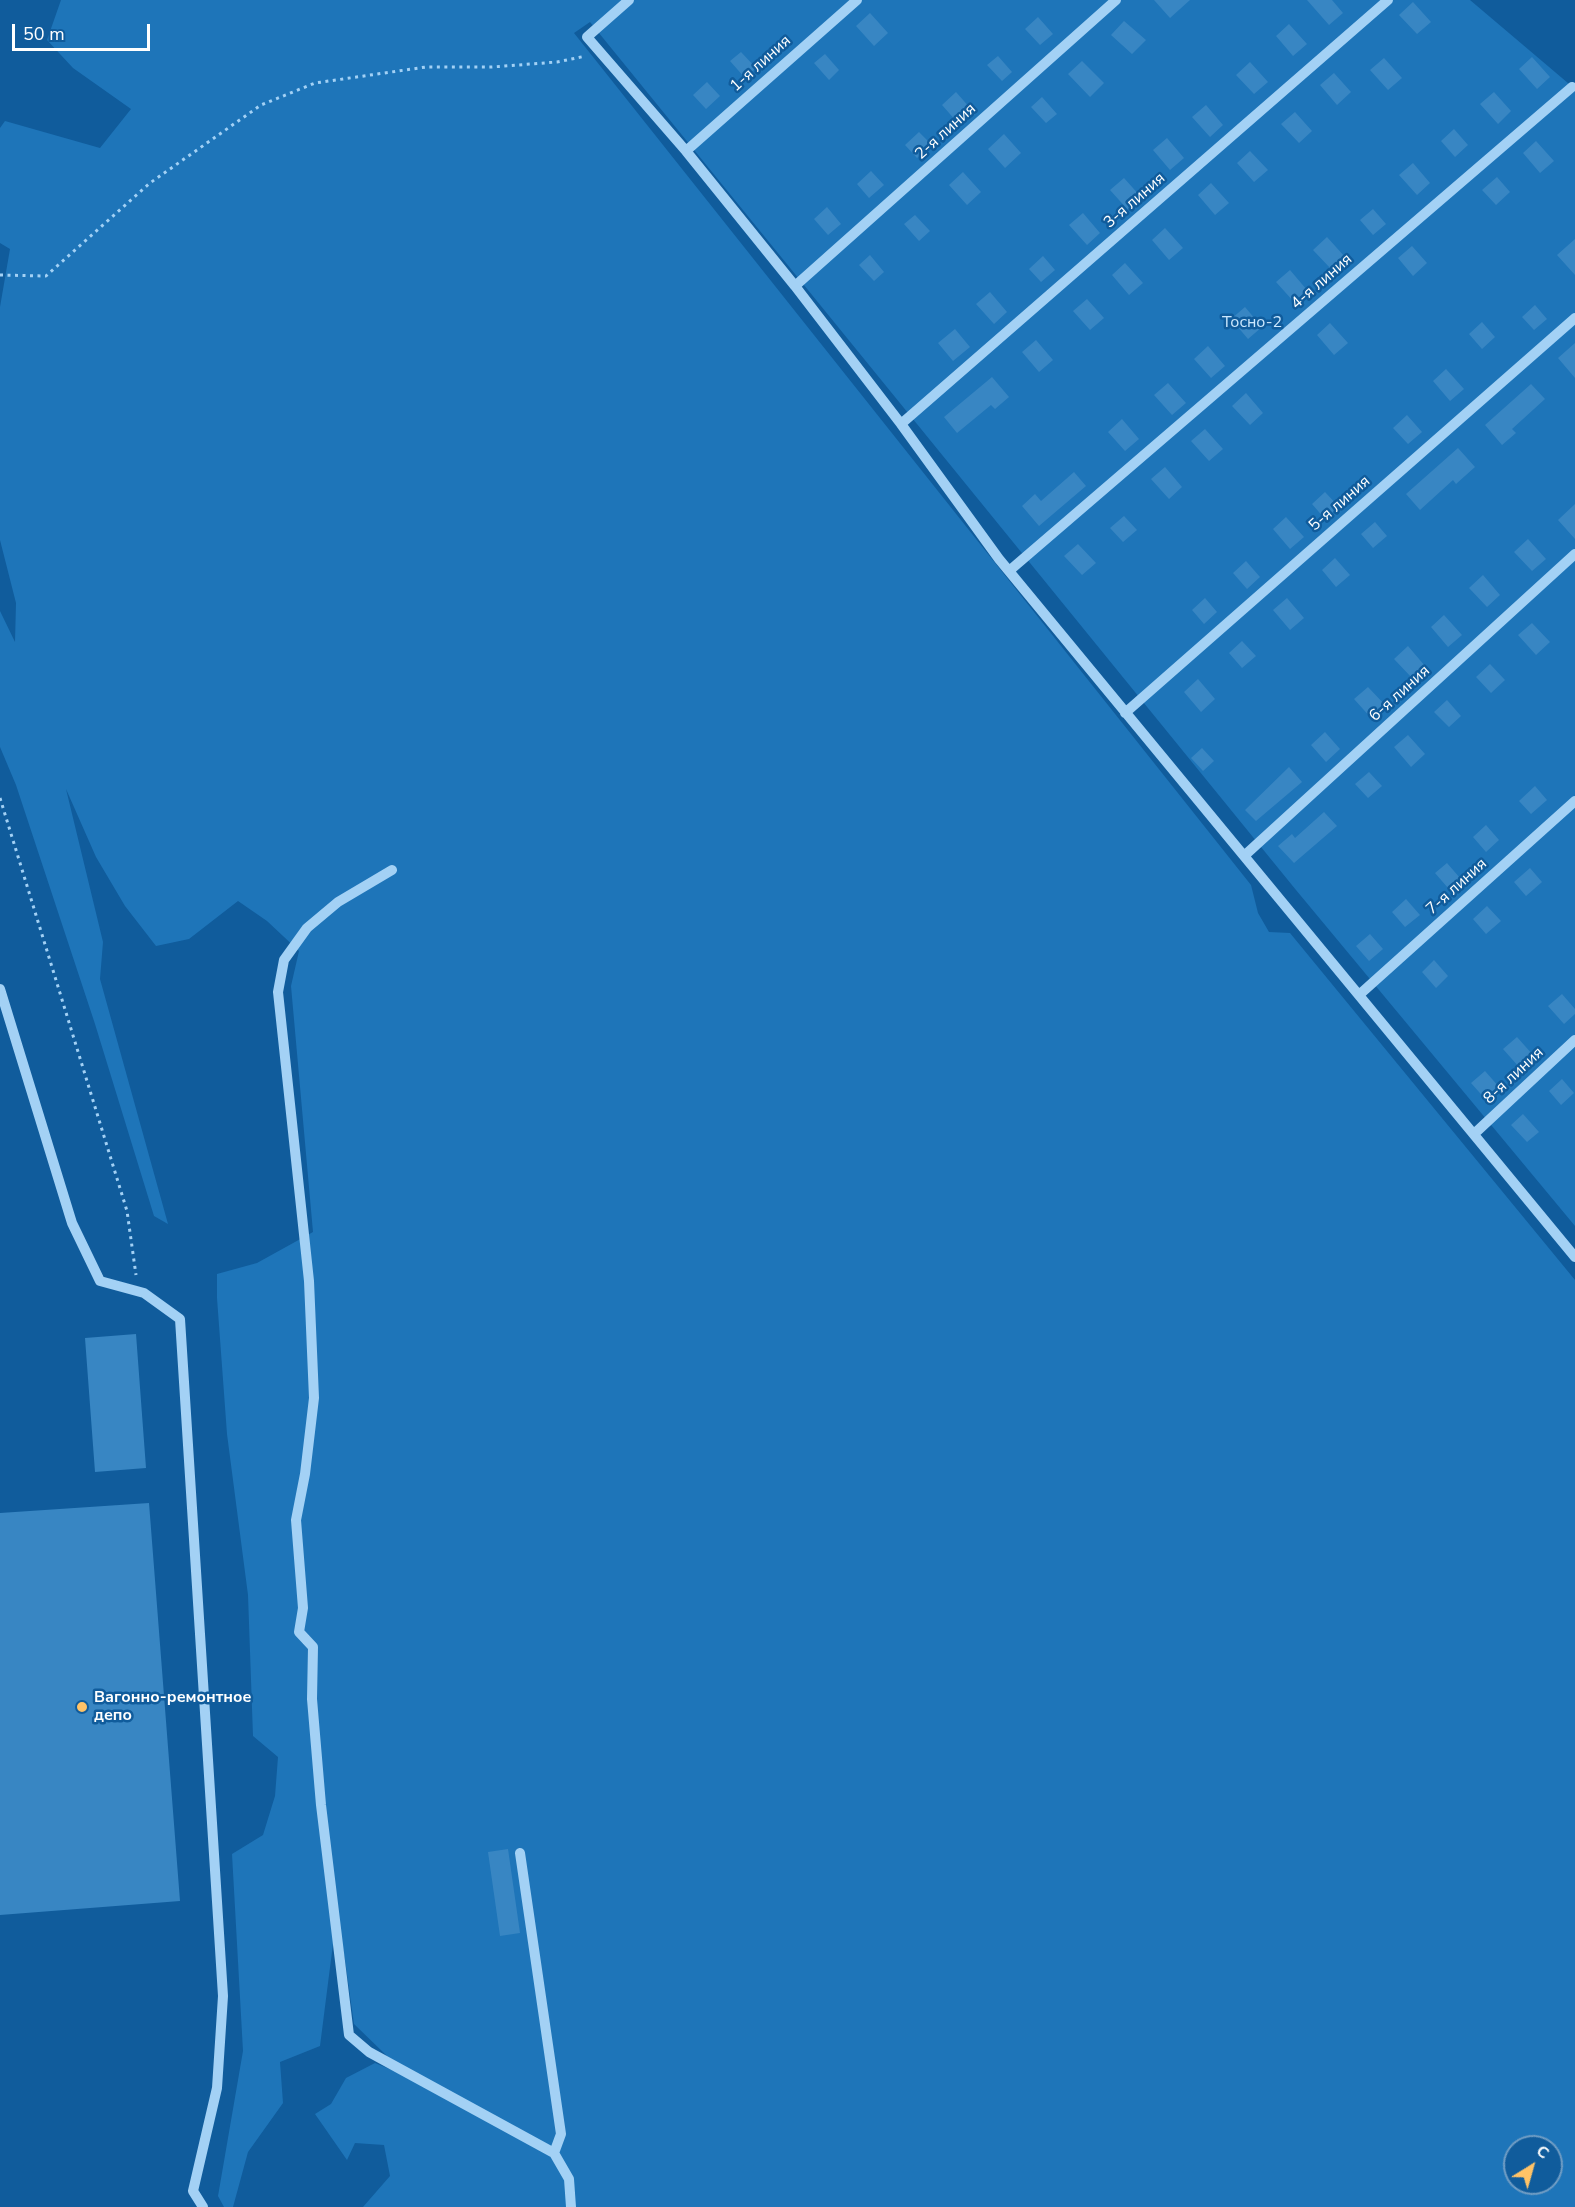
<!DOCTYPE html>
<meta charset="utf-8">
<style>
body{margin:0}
#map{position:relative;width:1575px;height:2207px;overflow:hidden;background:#105c9c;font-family:"Nunito Sans",sans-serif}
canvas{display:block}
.north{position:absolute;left:1503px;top:2135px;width:60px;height:60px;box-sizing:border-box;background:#105c9c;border:2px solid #709dc4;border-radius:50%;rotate:37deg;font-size:16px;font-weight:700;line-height:24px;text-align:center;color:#fff}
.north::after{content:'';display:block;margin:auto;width:21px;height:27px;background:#ffc367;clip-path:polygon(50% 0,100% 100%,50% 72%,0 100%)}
.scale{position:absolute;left:12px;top:24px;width:138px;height:27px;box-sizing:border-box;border:3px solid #fff;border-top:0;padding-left:8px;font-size:18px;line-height:21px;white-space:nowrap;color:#fff;-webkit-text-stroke:4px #105c9c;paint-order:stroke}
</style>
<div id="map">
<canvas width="1575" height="2207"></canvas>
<div class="north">С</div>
<div class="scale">50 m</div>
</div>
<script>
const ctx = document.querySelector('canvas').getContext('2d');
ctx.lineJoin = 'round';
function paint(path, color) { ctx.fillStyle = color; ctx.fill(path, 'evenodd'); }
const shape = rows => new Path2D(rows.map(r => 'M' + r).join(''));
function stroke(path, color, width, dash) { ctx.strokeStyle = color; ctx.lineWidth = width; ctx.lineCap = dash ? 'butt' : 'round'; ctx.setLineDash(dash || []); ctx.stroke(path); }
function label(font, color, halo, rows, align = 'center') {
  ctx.font = font + ' "Nunito Sans",sans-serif'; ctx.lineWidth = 5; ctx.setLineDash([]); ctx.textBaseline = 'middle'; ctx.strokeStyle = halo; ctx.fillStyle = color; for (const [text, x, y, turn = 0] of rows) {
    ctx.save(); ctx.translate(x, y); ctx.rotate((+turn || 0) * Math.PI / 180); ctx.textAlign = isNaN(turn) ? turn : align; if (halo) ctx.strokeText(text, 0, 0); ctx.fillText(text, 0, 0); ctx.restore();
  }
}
paint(shape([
 [61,0,1470,0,1575,89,1575,1226,1296,890,590,22,574,33,1251,885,1258,913,1269,932,1290,933,1575,1280,1575,2207,363,2207,390,2176,384,2145,355,2143,347,2160,315,2114,331,2104,346,2078,375,2063,402,2074,386,2055,354,2024,345,1960,333,1894,334,1936,320,2046,280,2062,283,2103,248,2152,233,2207,224,2207,218,2196,243,2051,232,1854,263,1835,275,1796,278,1757,253,1736,248,1595,227,1434,217,1298,217,1274,257,1263,313,1232,291,986,299,951,267,921,238,901,189,939,156,946,125,906,96,857,66,789,103,942,100,979,168,1224,154,1216,95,1024,16,785,0,747,0,611,15,642,16,603,0,540,0,307,10,249,0,243,0,128,5,121,100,148,131,109,73,68,47,40],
 [1515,2147,1551,2147,1551,2183,1515,2183]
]), '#1e75b9');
paint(shape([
 [1154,0,1190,0,1170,18],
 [1307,0,1332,0,1343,13,1329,25],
 [1413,2,1431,22,1417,34,1399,15],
 [870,13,888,33,874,46,856,26],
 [1038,17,1053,34,1040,45,1025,29],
 [1124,21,1146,40,1132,54,1111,35],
 [1289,24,1307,44,1293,56,1276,36],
 [741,52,756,68,745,78,730,61],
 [825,54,839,70,829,80,814,63],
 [998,56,1012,72,1002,81,987,65],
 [1532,57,1550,77,1537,89,1519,69],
 [1384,58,1402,78,1388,90,1370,70],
 [1082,61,1104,83,1090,97,1068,74],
 [1250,62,1268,82,1254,94,1236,75],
 [1334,73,1351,92,1337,105,1320,85],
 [707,82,720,96,706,109,693,95],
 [956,92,971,109,957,122,942,105],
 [1494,92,1511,111,1498,124,1480,104],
 [1042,97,1057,114,1046,123,1031,107],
 [1206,105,1223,125,1210,137,1192,117],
 [1295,112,1312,131,1299,143,1281,124],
 [1454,129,1468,145,1455,157,1441,141],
 [919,132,932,145,917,158,905,145],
 [1004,134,1021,153,1005,168,988,149],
 [1167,138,1184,158,1170,170,1153,150],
 [1536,141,1554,161,1540,173,1523,153],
 [1250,151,1268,170,1254,182,1237,163],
 [1413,163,1430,183,1417,195,1399,175],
 [871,171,884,185,869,198,857,184],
 [963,172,981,192,967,205,949,185],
 [1497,177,1510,192,1496,205,1482,190],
 [1124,178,1141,197,1128,210,1110,190],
 [1211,183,1229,203,1215,215,1198,195],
 [827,207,841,224,828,235,814,219],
 [1373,209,1386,224,1373,235,1360,220],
 [1083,213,1100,233,1087,245,1069,225],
 [915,215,930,231,919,241,904,224],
 [1165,228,1183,248,1169,260,1152,240],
 [1327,237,1345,257,1331,269,1313,250],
 [1575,239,1575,275,1557,255],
 [1412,246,1427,263,1413,276,1398,258],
 [870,255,884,272,874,281,859,265],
 [1043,256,1055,270,1041,282,1029,269],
 [1125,263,1143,283,1129,295,1112,275],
 [1290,270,1307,290,1294,302,1276,282],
 [990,292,1007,312,994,324,976,304],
 [1087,299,1104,318,1090,330,1073,311],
 [1535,305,1547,319,1534,330,1522,317],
 [1245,307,1262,327,1248,339,1231,319],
 [1482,322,1495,337,1482,349,1469,334],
 [1330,323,1348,343,1334,355,1317,335],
 [955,329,970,347,953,361,938,343],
 [1036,340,1053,360,1039,372,1022,352],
 [1575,343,1575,378,1558,358],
 [1208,346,1225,366,1211,378,1194,359],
 [1446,369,1464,389,1450,401,1433,381],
 [992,377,1009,397,995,409,991,405,957,433,944,417],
 [1168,383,1186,403,1172,415,1154,395],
 [1531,384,1545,399,1512,429,1516,433,1502,445,1485,425],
 [1246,393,1263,413,1250,425,1232,406],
 [1407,415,1422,432,1408,444,1393,428],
 [1122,419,1139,439,1125,451,1108,432],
 [1205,429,1223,449,1209,461,1191,441],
 [1458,448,1475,467,1456,484,1453,480,1420,510,1406,494],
 [1165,467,1182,487,1169,499,1151,479],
 [1074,472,1086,486,1039,526,1022,506,1035,494,1041,501],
 [1325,492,1339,507,1325,519,1312,504],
 [1575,504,1575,539,1558,520],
 [1124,516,1137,530,1123,542,1110,528],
 [1286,517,1304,537,1290,549,1273,529],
 [1375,522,1387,536,1373,548,1361,534],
 [1528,539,1546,559,1532,571,1514,552],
 [1078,544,1096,563,1082,575,1064,556],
 [1335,558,1350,575,1336,587,1322,570],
 [1246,561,1260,577,1247,589,1233,573],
 [1483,575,1500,595,1487,607,1469,588],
 [1205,598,1217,612,1204,624,1192,610],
 [1287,598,1304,618,1290,630,1273,610],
 [1444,615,1462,635,1448,647,1431,627],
 [1532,623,1550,642,1536,655,1518,635],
 [1242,641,1256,656,1242,668,1229,653],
 [1408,646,1425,666,1412,678,1394,659],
 [1490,664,1505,680,1491,693,1476,677],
 [1198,679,1215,699,1201,712,1184,692],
 [1368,687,1386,706,1372,719,1354,699],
 [1447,700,1461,716,1449,727,1434,712],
 [1325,732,1340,749,1326,762,1311,745],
 [1408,735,1425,754,1411,767,1394,747],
 [1202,748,1214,761,1203,771,1191,758],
 [1289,767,1302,782,1256,821,1245,810],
 [1369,772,1382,786,1368,798,1355,784],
 [1535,786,1547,800,1531,814,1519,801],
 [1324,812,1337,826,1294,863,1278,846,1292,834,1295,838],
 [1486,825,1499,840,1486,852,1473,837],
 [1447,863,1460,878,1448,888,1435,873],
 [1530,868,1542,882,1526,896,1514,882],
 [1406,899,1420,915,1405,927,1392,912],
 [1487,906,1501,921,1486,934,1473,919],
 [1370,934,1383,949,1369,961,1356,946],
 [1434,960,1448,976,1436,988,1422,972],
 [1562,994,1575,1009,1575,1014,1564,1024,1548,1006],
 [1517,1037,1533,1055,1519,1067,1503,1049],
 [1485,1071,1500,1088,1487,1101,1471,1083],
 [1562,1079,1574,1093,1561,1105,1549,1091],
 [1523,1114,1539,1132,1527,1142,1511,1125],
 [136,1334,146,1468,95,1472,85,1338],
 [149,1503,180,1901,0,1915,0,1513],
 [508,1849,520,1933,500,1936,488,1852]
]), '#3886c3');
stroke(shape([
 [0,275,46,276,150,183,261,105,315,83,426,67,492,67,557,62,586,56],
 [0,798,127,1211,136,1275]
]), '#a3d1f5', 3, [3, 4.5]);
stroke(shape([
 [629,0,587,37,686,151,795,286,901,424,999,559,1575,1257],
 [686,151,857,0],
 [795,286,1116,0],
 [901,424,1388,0],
 [1009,571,1572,87],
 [1125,713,1575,318],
 [1244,856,1575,554],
 [392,870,338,902,307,928,284,960,278,992,309,1281,314,1398,305,1474,296,1520,303,1608,299,1632,313,1647,312,1699,321,1805,349,2035,369,2052,554,2153,569,2179,571,2207],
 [0,989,72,1223,100,1281,144,1293,180,1319,223,1996,217,2088,193,2191,203,2207],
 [1359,995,1575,801],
 [1474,1134,1575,1040],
 [520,1853,561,2134,554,2153]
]), '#a3d1f5', 10);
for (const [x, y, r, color] of [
 [82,1707,6,"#ffc367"]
]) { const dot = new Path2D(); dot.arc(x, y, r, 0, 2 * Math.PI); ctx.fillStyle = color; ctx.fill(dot); stroke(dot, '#105c9c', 2); }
label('16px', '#fff', '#105c9c', [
 ["1-я линия",761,64,-42],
 ["2-я линия",946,132,-42],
 ["3-я линия",1135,201,-41],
 ["4-я линия",1322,282,-41],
 ["5-я линия",1340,504,-41],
 ["6-я линия",1400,694,-42],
 ["7-я линия",1457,887,-42],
 ["8-я линия",1514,1076,-43]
]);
label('16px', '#cce8fe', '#105c9c', [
 ["Тосно-2",1252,323]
]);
label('bold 16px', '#fff', '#105c9c', [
 ["Вагонно-ремонтное",94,1698],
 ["депо",94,1716]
], 'left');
</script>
